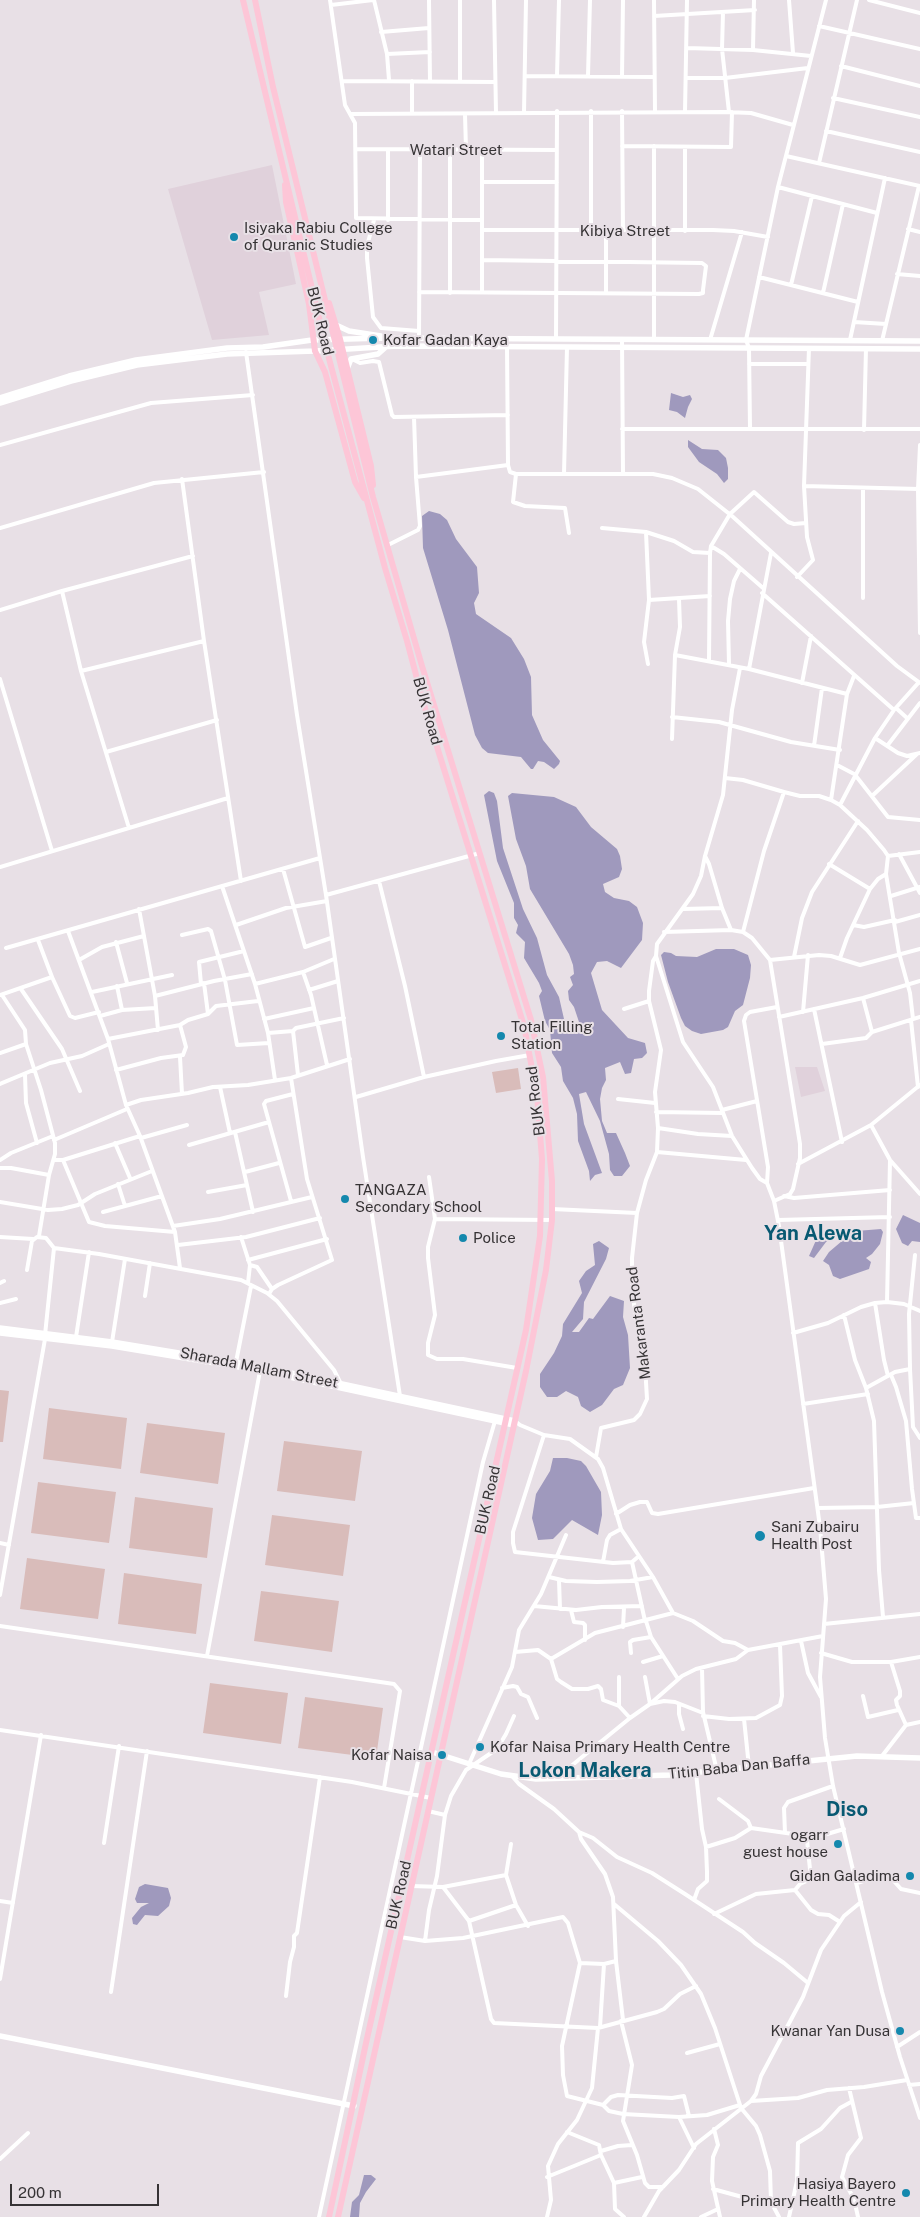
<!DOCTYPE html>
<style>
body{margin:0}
#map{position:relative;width:920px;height:2217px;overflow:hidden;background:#e8e0e6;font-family:"Public Sans",sans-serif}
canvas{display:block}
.scale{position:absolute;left:10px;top:2184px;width:149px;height:22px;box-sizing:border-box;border:2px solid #363335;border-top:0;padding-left:6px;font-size:15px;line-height:18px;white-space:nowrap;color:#363335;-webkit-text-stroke:4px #e8e0e6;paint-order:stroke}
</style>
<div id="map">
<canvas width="920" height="2217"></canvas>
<div class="scale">200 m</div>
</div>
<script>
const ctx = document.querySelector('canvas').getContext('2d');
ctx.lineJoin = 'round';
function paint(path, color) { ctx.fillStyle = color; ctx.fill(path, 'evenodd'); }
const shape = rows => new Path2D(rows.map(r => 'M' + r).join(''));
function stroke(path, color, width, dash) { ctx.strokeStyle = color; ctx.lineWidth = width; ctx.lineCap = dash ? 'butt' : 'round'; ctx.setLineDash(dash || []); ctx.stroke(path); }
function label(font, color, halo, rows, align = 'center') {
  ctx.font = font + ' "Public Sans",sans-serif'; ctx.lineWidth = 4; ctx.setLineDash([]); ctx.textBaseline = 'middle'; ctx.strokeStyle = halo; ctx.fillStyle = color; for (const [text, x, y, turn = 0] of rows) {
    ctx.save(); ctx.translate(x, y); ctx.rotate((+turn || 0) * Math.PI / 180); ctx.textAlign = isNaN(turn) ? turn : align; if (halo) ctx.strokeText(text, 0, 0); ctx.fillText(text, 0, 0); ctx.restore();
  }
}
paint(shape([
 [272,165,296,284,259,292,269,335,212,340,168,189],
 [795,1067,817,1067,825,1091,801,1097]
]), '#e0d1db');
paint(shape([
 [518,1068,521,1089,496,1093,492,1072],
 [0,1390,9,1391,3,1442,0,1442],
 [49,1408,127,1418,121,1469,43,1459],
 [147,1423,225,1433,218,1484,140,1473],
 [284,1441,362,1451,355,1501,277,1491],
 [38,1482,116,1492,109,1543,31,1533],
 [135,1497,213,1508,207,1558,129,1548],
 [272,1515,350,1525,343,1576,265,1565],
 [27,1558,105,1569,98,1619,20,1609],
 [124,1573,202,1584,196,1634,118,1624],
 [261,1591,339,1601,332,1652,254,1641],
 [210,1683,288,1693,281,1744,203,1733],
 [305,1697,383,1708,376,1758,298,1748]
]), '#d9bcba');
paint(shape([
 [671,393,683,397,690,395,692,399,688,407,685,418,677,412,669,410],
 [688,440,702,449,718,450,726,458,728,468,728,479,724,483,717,474,699,462,688,447],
 [429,511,440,514,447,520,456,539,477,567,479,593,474,603,476,614,511,638,524,659,531,677,532,715,543,740,560,761,559,764,554,769,544,762,538,761,533,769,531,769,521,757,488,753,482,748,475,735,448,630,423,548,422,516],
 [489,791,494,793,497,801,503,848,523,909,537,938,547,975,559,997,564,1019,574,1028,581,1028,574,1007,569,1000,568,991,573,985,570,977,574,974,573,965,569,954,530,889,526,866,516,839,508,796,512,793,554,797,576,807,591,827,617,849,620,856,622,869,619,877,603,884,605,892,614,898,629,901,637,907,643,923,642,940,621,968,607,961,597,962,591,973,602,1010,628,1038,645,1043,647,1053,642,1058,634,1059,631,1073,625,1074,620,1062,605,1068,606,1080,602,1088,600,1099,602,1121,607,1133,616,1133,625,1153,630,1166,622,1176,614,1176,610,1170,609,1154,600,1121,586,1092,579,1094,584,1124,602,1173,595,1175,590,1181,589,1171,578,1141,577,1114,573,1098,563,1081,561,1067,552,1053,550,1030,545,1021,539,996,542,991,539,983,524,958,525,942,516,933,518,925,514,918,514,903,497,861,484,795],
 [716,949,734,949,748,955,751,965,750,978,743,1005,735,1011,728,1027,723,1030,701,1034,692,1031,685,1026,681,1018,668,982,661,955,664,952,671,953,676,956,697,957],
 [903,1215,920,1223,920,1242,912,1241,908,1246,902,1243,896,1229],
 [837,1229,844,1232,881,1229,883,1232,880,1244,872,1254,866,1258,871,1262,869,1269,840,1279,833,1276,829,1265,823,1261,829,1252,842,1241,840,1236,833,1237,826,1242,814,1258,809,1256,817,1238,826,1231],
 [599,1241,609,1248,606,1259,584,1302,583,1319,572,1332,579,1332,589,1318,593,1319,610,1296,624,1301,623,1317,628,1335,630,1368,623,1385,614,1389,602,1405,590,1412,581,1406,578,1397,566,1391,557,1397,547,1397,540,1387,540,1374,554,1353,562,1336,563,1324,582,1293,579,1281,586,1271,595,1265,593,1244],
 [553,1458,567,1458,581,1461,586,1466,601,1492,602,1515,598,1535,572,1520,553,1539,538,1540,532,1518,536,1494,550,1471],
 [145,1884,168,1888,171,1898,169,1906,158,1916,145,1915,137,1925,133,1924,132,1918,141,1907,149,1903,137,1903,135,1899,139,1887],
 [364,2175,371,2175,376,2179,366,2192,360,2203,359,2217,350,2217,352,2202,359,2195]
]), '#9f99bd');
stroke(shape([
 [330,0,345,105,355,123,356,218,482,220],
 [374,0,387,54,389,80],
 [429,0,430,82],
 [460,0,460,82],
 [494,0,496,113],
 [654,0,655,111],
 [789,0,793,53],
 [869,0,920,13],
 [331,5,373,0],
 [723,12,722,49,729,112],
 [654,16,755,10],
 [819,26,920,49],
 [381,32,429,28],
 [687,48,753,50,811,56],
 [753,50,754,0],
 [387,54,430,52],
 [841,66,920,86],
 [525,76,654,77],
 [557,76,559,0],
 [588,76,590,0],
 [622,77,623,0],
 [686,78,725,78,808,68],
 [342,81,495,82],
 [833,98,920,117],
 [591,111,591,231],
 [622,111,623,230],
 [685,112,687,0],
 [412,113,412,81],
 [524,113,526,0],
 [351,114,726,112,751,113,793,125],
 [465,114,466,150],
 [826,131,920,152],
 [622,146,731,147,732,112],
 [356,149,557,150],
 [388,150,388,220],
 [450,150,450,293],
 [482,150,482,292],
 [786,156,920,186],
 [819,163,857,0],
 [482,182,557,182],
 [778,187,877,213],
 [374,220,367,246,367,258,373,317,381,328,419,331],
 [908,229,920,232],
 [482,230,713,230,734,231,768,237],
 [685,231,685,147],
 [897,274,920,276],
 [759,277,858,302],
 [791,285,812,196],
 [419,292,699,294,703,293,703,290,706,266,702,263,482,260],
 [606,293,606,230],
 [823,293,843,204],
 [854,322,886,324],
 [419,338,420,150],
 [556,339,557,111],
 [622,339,623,474],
 [654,339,654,146],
 [710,340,742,232],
 [850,340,885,178],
 [882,341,919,186],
 [507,346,508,465,510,472,516,474,653,474,672,478,698,489,732,516,897,666,920,683],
 [246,352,297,715,326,895,363,1157,400,1396],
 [352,359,360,363,373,361,379,362,392,415,394,417,508,415],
 [749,364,808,364],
 [622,429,920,429],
 [750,429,749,348,746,340,778,187,826,0],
 [864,430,866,348],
 [0,445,151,403,253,395],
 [920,445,918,489,920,633],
 [516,474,513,502,525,506,565,508,569,533],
 [564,474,567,347],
 [416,477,508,465],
 [182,479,204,641,241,881],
 [804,486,919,489],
 [863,488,863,598],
 [0,528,154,483,264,472],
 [602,528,646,532,674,541,693,552,710,553],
 [646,532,649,600,644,642,648,664],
 [388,545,418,530,420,526,416,477,414,417],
 [711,546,724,554,763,588],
 [797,577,813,560,807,537,804,486,809,348],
 [62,591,81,671,129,828],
 [762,593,894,710],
 [649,600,710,596],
 [0,610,62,591,193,556],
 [675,655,749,669,847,694],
 [709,660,710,553,711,546,730,514,754,492,788,522,794,524,806,523],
 [729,664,728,621,730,599,734,581,740,569],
 [740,668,732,710,723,795,705,856,701,876,693,894,657,944,656,956,683,1042,713,1087,732,1136,752,1168,760,1179,767,1183],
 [749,669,771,553],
 [81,671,204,641],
 [0,679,52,851],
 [802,683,811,636],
 [896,708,907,718],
 [672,717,719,722,791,742,840,750],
 [875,738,898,753,907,756,920,753],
 [672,739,675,655,680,627,679,599],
 [814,746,822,688],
 [887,746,920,703],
 [106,752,217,720],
 [837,765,856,775],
 [856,776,888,817,920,820],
 [725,778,743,780,784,792,800,796,819,796,831,800,840,805,867,830,884,850,888,856,886,874,899,953,910,993,913,1019],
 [872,796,917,754],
 [831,800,847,694,854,676],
 [840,805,875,738,894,710,919,682],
 [899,854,920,893],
 [705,856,709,864,722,908,731,930],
 [888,856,920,852],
 [829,864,870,889],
 [0,867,228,798],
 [283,869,305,947,331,938],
 [379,881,405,986,424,1077],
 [222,886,255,984,268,1033,275,1080],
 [326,895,480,853],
 [891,896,920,887],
 [139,909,155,996,158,1030],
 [683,909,722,908],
 [895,922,920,915],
 [236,925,286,908,327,901],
 [853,925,864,927,895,920],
 [68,931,108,1039,126,1105,140,1136,175,1232,180,1268],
 [664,932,731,930,743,932,752,938,770,960,800,1144,800,1158,793,1189,790,1194,774,1201],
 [743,932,764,851,784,792],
 [182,935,208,929,211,931,225,980,237,1045,269,1043],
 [38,940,52,977,70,1016,75,1018,99,1012],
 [116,942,127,983],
 [6,948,320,858],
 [794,957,802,918,812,892,858,821],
 [840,958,847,938,870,889,878,879,886,874],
 [79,960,102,947,144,936],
 [770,960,819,955,831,956,860,965,920,949],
 [303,972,311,995,327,1065],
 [204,983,208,1014],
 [201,984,199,962,244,951],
 [255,984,303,972,334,959],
 [117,986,122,1010],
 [21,989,62,1049,80,1091],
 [309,990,338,981],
 [92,992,172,975],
 [0,995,52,977],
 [2,995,25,1030,26,1044,41,1090,55,1143,55,1154,49,1175,39,1236],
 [155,996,214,981,252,974],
 [863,998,872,1032],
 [777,1007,750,1012,746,1015,744,1021,768,1167,767,1183,774,1201,779,1226,820,1527,826,1599,820,1677,825,1738,833,1786,882,1992,900,2057,920,2118],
 [624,1009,649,1001],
 [814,1009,842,1142],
 [803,1012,808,955],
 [100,1016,122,1010,156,1008],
 [779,1017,863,998,920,981],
 [264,1019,314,1008],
 [911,1020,918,1087],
 [293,1031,298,1075],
 [268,1033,293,1031,296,1028,344,1018],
 [108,1039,180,1025,188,1020,208,1014,216,1006,258,1001],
 [822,1044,866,1038,872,1032,920,1017],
 [0,1053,26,1044],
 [180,1057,182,1094],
 [116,1070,161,1058,183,1055,186,1047,180,1025],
 [25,1075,26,1103,37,1143],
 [0,1084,50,1063,82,1056,109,1044],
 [220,1087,230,1133],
 [356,1097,424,1077,496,1061,530,1055],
 [618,1099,655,1103],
 [126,1105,141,1100,188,1093,213,1087,248,1085,291,1078,350,1059],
 [722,1110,757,1101],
 [656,1112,723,1113],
 [871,1125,890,1160,920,1194],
 [658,1128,698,1134,732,1136],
 [235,1132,253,1212],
 [141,1138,187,1125],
 [54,1140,127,1109],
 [115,1143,130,1178],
 [189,1145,269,1122],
 [657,1152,746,1160],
 [0,1160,11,1153,53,1136],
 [54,1160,63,1160,140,1136],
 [63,1160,89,1222,105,1226,175,1232],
 [798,1164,871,1125,920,1085],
 [0,1168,11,1168,49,1175],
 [245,1172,279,1163],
 [429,1177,435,1219,428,1247,428,1258,435,1315,428,1343,428,1355,437,1359,463,1359,517,1368],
 [118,1184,125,1206],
 [208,1192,247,1185],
 [784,1196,794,1198,890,1190],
 [291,1201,264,1104,266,1101,293,1094],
 [0,1202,48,1210,62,1209,78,1205,95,1194,152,1171],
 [552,1209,637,1213],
 [103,1212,162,1196],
 [435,1219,552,1220],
 [778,1220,890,1217],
 [173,1226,220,1219,312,1197],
 [0,1237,33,1239],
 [241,1237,250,1265,248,1283],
 [178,1245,246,1237,320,1218],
 [54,1248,99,1254,241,1280,267,1293,277,1301,334,1370,341,1384],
 [915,1255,909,1314,910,1369,913,1427,920,1438],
 [248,1260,327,1239],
 [250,1265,257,1267,272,1289],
 [27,1270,32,1241,37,1237,46,1238,54,1248,45,1335],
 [0,1283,4,1281],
 [269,1294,272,1289,278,1285,332,1260,307,1179,291,1078],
 [145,1296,150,1263],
 [887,1302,890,1160],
 [0,1303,16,1299],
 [875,1303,884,1360,888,1376],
 [844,1315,855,1360,866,1388,874,1421,879,1570,883,1617],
 [793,1333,828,1323,861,1307,875,1303,887,1302,904,1304,920,1311],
 [76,1337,89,1252],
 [112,1342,125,1259],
 [236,1362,251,1286],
 [891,1375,896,1387,906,1421,912,1489,916,1518,920,1518],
 [866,1388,895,1372,910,1369],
 [803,1404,868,1394],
 [515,1421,520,1425,544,1435,570,1439,598,1459,603,1468,621,1529,653,1577,673,1613,693,1621,723,1641,735,1643,748,1650,823,1636],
 [544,1435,513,1532,513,1543,515,1552,613,1563,632,1562,639,1556],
 [596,1457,601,1428,634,1420,640,1414,647,1399,645,1365,635,1314,632,1284,632,1258,637,1213,646,1180,657,1152,658,1128,655,1092,661,1050,649,1001,649,991,653,961,656,956],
 [818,1508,877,1507,914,1503],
 [616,1514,630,1505,640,1502,647,1502,652,1513,658,1514,814,1488],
 [0,1543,9,1545],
 [603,1562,607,1540,610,1535,621,1529],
 [632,1562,645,1621],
 [549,1577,566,1581,597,1582,630,1581,653,1577],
 [559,1580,560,1609],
 [0,1595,45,1339],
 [534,1606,576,1610,602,1607,642,1606],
 [571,1610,574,1622,583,1623,585,1625,585,1640],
 [646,1621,651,1637,678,1679],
 [824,1624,920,1614],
 [0,1626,394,1684,400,1691,384,1788],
 [623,1627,624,1608],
 [801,1641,808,1673,821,1697],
 [515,1652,538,1650,551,1659,557,1679,561,1682,572,1689,588,1689,598,1686,601,1689,603,1700,619,1706,630,1718],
 [631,1653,630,1642,633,1640,651,1637],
 [821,1653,852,1662,891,1662,920,1657],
 [207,1656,260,1371],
 [551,1659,595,1633,673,1613],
 [643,1662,663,1656],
 [891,1662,900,1691,900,1696,896,1700,897,1705,906,1725],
 [702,1668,703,1712,717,1771],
 [619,1677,619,1706],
 [645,1677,650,1704,664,1701,675,1702,703,1713],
 [502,1688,513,1686,517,1687,521,1694,528,1697,537,1718],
 [863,1696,868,1717,898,1710],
 [679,1704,679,1714,683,1729],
 [703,1716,729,1719,756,1718,780,1705,782,1696,780,1645],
 [744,1719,749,1767],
 [0,1730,352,1782,431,1798],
 [882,1756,906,1725,920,1722],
 [469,1764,512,1667,519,1630,541,1594,566,1535],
 [512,1776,519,1784,554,1809,579,1832,593,1838,617,1857,652,1873,685,1894,743,1932,755,1943,784,1963,808,1983],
 [560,1779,565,1771,630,1718,650,1704,682,1676,696,1669,736,1659,748,1650],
 [719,1799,748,1821,751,1828],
 [428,1811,445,1815],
 [751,1828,793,1834,807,1840,844,1829],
 [579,1832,581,1839,605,1874,613,1897,616,1961,623,2020],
 [785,1833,784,1808,788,1802,833,1786],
 [104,1843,119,1746],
 [511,1844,506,1875,516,1905,528,1926],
 [706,1847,735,1838,751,1828],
 [857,1883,876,1877,886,1877,892,1879,901,1889,920,1893],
 [411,1886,443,1887,506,1875],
 [443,1887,469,1921,491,2019,494,2023,598,2028,657,2012,664,2009,680,1994,696,1986],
 [795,1890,811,1910,818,1914,829,1915,840,1922],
 [694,1900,698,1889,707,1881,707,1872,706,1847,702,1829,696,1773],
 [0,1901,13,1903],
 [614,1904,658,1941,681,1965,701,1994,715,2028,741,2108,756,2126,760,2135,770,2171,771,2202,779,2217],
 [714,1914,756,1894,795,1890,800,1884,811,1879,807,1840],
 [469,1921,516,1905],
 [400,1937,425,1941,463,1938,563,1917,568,1923,580,1963,562,2046,563,2075,567,2096,603,2105,609,2111,623,2114,679,2117,707,2115,740,2105],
 [425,1941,429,1910,437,1876,445,1815,451,1796,466,1770,497,1749,506,1734,514,1716],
 [580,1963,604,1964,616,1961],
 [0,1979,41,1735],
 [111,1992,147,1751],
 [286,1996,290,1962,294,1947,294,1936,297,1933,320,1777],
 [621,2021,632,2065,623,2121,637,2155,645,2183,649,2187,663,2187],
 [600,2027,604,1964],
 [897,2047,920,2032],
 [687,2053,720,2044],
 [909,2085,920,2084],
 [849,2088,861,2138,848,2155,842,2177,854,2199,858,2217],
 [751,2101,756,2094,761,2076,803,1997,821,1950,844,1916,861,1902],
 [603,2105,611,2097,618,2095,672,2098,684,2096,689,2116],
 [679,2117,694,2148],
 [714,2129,718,2145,713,2157,712,2181,720,2217],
 [567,2132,599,2145,601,2155,614,2183,615,2209,624,2217],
 [601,2151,618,2146,632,2145],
 [0,2159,28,2133],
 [547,2177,601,2155],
 [614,2183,642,2177],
 [713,2189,746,2198,771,2202],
 [319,2217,483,1462,495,1421],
 [547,2217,551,2200,548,2166,558,2144,577,2120,592,2088,598,2028],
 [644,2217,659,2191,679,2170,696,2144,751,2101,798,2098,827,2090,864,2087,907,2080],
 [701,2217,718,2209],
 [789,2217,797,2181,798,2143,821,2129,840,2108,851,2102]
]), '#fff', 4);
stroke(shape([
 [336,325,349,331,381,336],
 [347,369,351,359,378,354,387,346],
 [0,398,69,376,136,360,227,348,263,347,312,340,385,338,920,341],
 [0,403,71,381,137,365,227,354,315,351,397,346,920,349],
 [0,1328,112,1342,258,1366,515,1421],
 [0,1333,112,1346,257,1370,514,1425],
 [432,1752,501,1774,536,1779,671,1775,857,1756,920,1758],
 [0,2036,354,2106]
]), '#fff', 5.5);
stroke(shape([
 [243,0,327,351,385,568,407,641,424,705,524,1026,537,1095,542,1159,540,1236,526,1330,366,2043,329,2217],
 [255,0,273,87,373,497,422,666,531,1020,543,1077,552,1181,552,1220,546,1270,526,1371,338,2217],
 [285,185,286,202,309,304,315,351,325,372,355,482,364,498],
 [329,303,340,339,371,466,373,485]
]), '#fdc6d7', 6);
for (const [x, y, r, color] of [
 [234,237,5,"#1488ad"],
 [373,340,5,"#1488ad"],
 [501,1036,5,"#1488ad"],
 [345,1199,5,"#1488ad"],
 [463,1238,5,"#1488ad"],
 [760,1536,6,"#1488ad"],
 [480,1747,5,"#1488ad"],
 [442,1755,5,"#1488ad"],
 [838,1844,5,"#1488ad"],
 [910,1876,5,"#1488ad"],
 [900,2031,5,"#1488ad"],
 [906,2193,5,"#1488ad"]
]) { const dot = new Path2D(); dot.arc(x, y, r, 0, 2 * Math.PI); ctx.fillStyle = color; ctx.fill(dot); stroke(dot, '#e8e0e6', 2); }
label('15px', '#363335', '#e8e0e6', [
 ["Watari Street",456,150],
 ["Kibiya Street",625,231],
 ["BUK Road",320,321,76],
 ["BUK Road",427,711,74],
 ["BUK Road",536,1101,-97],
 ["Makaranta Road",639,1323,-97],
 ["Sharada Mallam Street",259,1368,11],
 ["BUK Road",488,1500,-77],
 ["Titin Baba Dan Baffa",739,1767,-6],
 ["BUK Road",399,1895,-77]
]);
label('15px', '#363335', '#e8e0e6', [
 ["Isiyaka Rabiu College",244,228],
 ["of Quranic Studies",244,245],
 ["Kofar Gadan Kaya",383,340],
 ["Total Filling",511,1027],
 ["Station",511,1044],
 ["TANGAZA",355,1190],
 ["Secondary School",355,1207],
 ["Police",473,1238],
 ["Sani Zubairu",771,1527],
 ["Health Post",771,1544],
 ["Kofar Naisa Primary Health Centre",490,1747],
 ["Kofar Naisa",432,1755,"right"],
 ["ogarr",828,1835,"right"],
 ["guest house",828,1852,"right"],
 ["Gidan Galadima",900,1876,"right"],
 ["Kwanar Yan Dusa",890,2031,"right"],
 ["Hasiya Bayero",896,2184,"right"],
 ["Primary Health Centre",896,2201,"right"]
], 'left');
label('bold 20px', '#085972', '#e8e0e6', [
 ["Yan Alewa",813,1234],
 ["Lokon Makera",585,1771],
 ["Diso",847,1810]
]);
</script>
